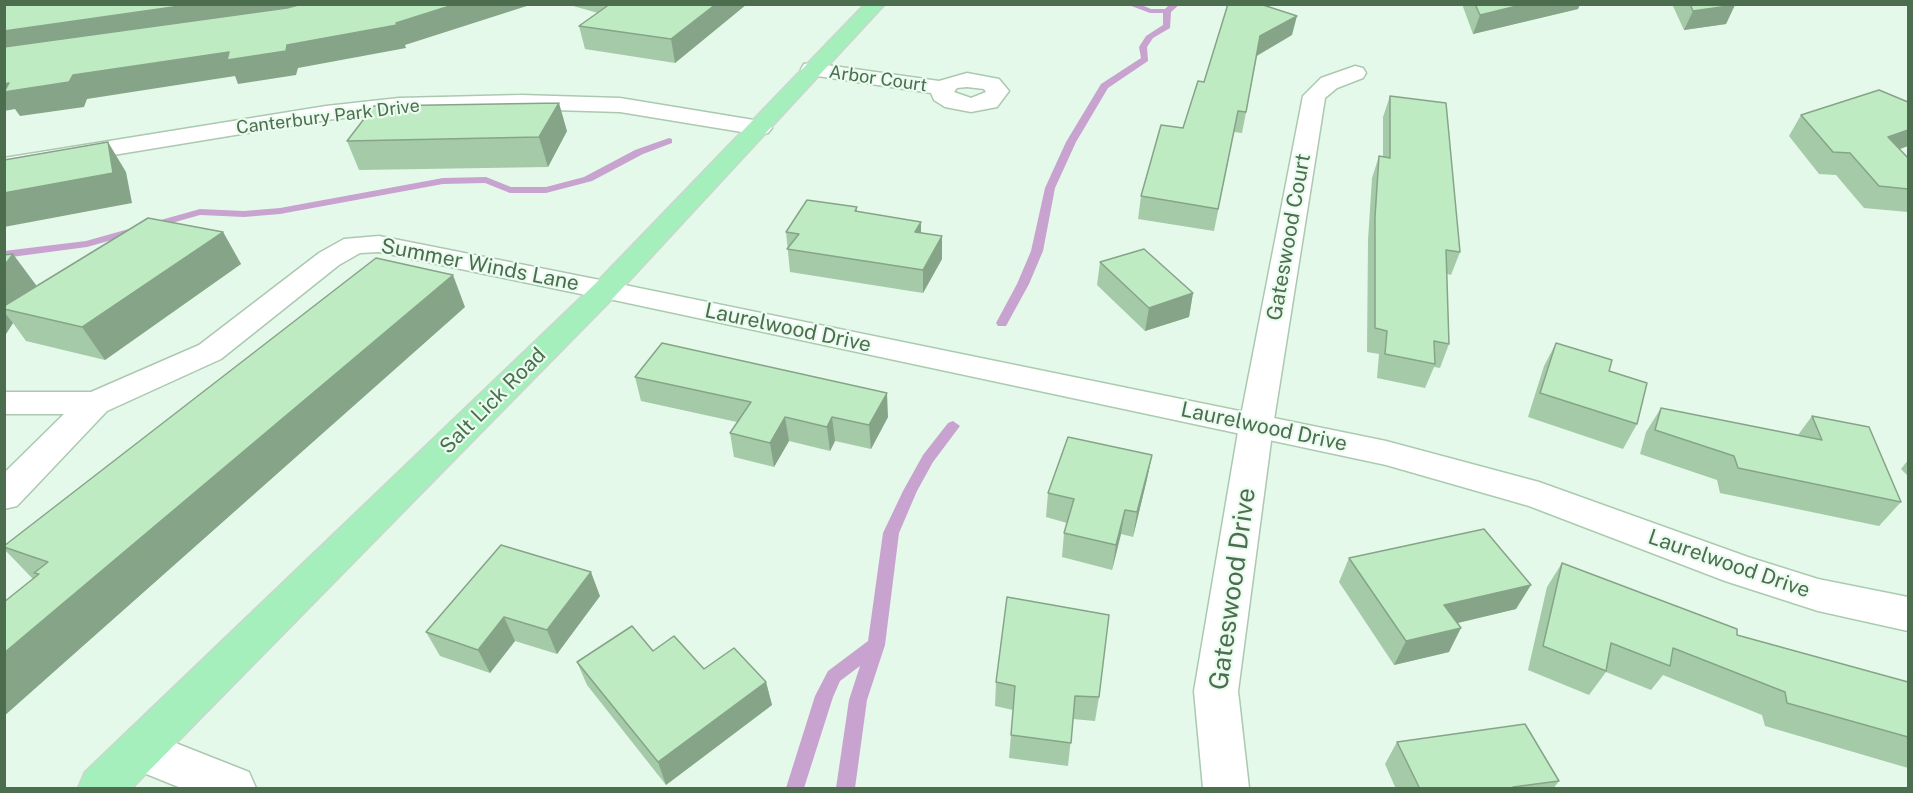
<!DOCTYPE html>
<style>
body{margin:0}
#map{position:relative;width:1913px;height:793px;overflow:hidden;background:#e4f9ea;font-family:"Public Sans",sans-serif}
canvas{display:block}
.frame{position:absolute;inset:0;border:6px solid #4d6e4e;pointer-events:none}
</style>
<div id="map">
<canvas width="1913" height="793"></canvas>
<div class="frame"></div>
</div>
<script>
const ctx = document.querySelector('canvas').getContext('2d');
ctx.lineJoin = 'round';
const shape = rows => new Path2D(rows.map(r => 'M' + r).join(''));
function paint(path, color) { ctx.fillStyle = color; ctx.fill(path, 'evenodd'); }
function stroke(path, color, width, dash) { ctx.strokeStyle = color; ctx.lineWidth = width; ctx.lineCap = dash ? 'butt' : 'round'; ctx.setLineDash(dash || []); ctx.stroke(path); }
function label(font, color, halo, rows, align = 'center') {
  ctx.font = font + ' "Public Sans",sans-serif'; ctx.lineWidth = 4.5; ctx.setLineDash([]); ctx.textBaseline = 'middle'; ctx.strokeStyle = halo; ctx.fillStyle = color; for (const [text, x, y, turn = 0] of rows) {
    ctx.save(); ctx.translate(x, y); ctx.rotate((+turn || 0) * Math.PI / 180); ctx.textAlign = isNaN(turn) ? turn : align; if (halo) ctx.strokeText(text, 0, 0); ctx.fillText(text, 0, 0); ctx.restore();
  }
}
paint(shape([
 [1126,4,1139,4,1151,9,1165,9,1170,4,1180,4,1171,12,1170,28,1153,38,1147,47,1148,61,1108,88,1076,142,1055,188,1043,251,1029,284,1006,326,998,326,996,323,1017,284,1031,251,1045,188,1066,142,1101,84,1141,58,1139,47,1146,36,1163,25,1163,13,1150,13,1126,4],
 [669,138,672,139,672,143,643,154,592,181,546,193,510,193,485,183,443,184,280,214,244,217,200,215,87,247,4,258,4,251,86,241,200,209,244,211,280,208,443,178,486,177,511,187,546,187,584,177,635,150,669,138],
 [953,421,960,426,933,462,917,491,899,533,885,645,867,700,855,788,836,788,849,700,860,666,840,681,833,697,804,788,786,788,815,696,828,671,868,641,883,533,903,491,923,455,948,423,953,421]
]), '#c8a3d0');
const street = shape([
 [812,63,939,81,967,73,999,79,1009,91,997,107,971,112,945,107,934,100,931,93,804,74,801,69,804,64,812,63],
 [967,87,984,89,986,92,971,98,954,92,957,88,967,87],
 [1355,66,1363,68,1366,73,1363,78,1337,88,1325,98,1273,426,1238,691,1249,788,1203,788,1194,691,1239,426,1303,96,1321,78,1355,66],
 [521,95,620,98,760,121,768,123,772,128,768,133,760,135,620,112,521,109,399,112,326,120,4,173,4,158,326,106,399,98,521,95],
 [379,236,605,281,615,284,620,290,615,296,605,299,379,252,360,253,339,265,221,359,107,411,17,506,4,509,4,473,64,414,4,414,4,392,91,392,199,345,319,253,344,239,379,236],
 [140,729,249,772,256,788,181,788,124,765,117,750,124,735,140,729]
]);
const secondary = shape([
 [605,281,1386,441,1539,482,1748,557,1818,579,1908,597,1908,631,1818,611,1725,581,1529,506,1386,465,595,296,590,290,595,284,605,281]
]);
const primary = shape([
 [865,4,885,4,615,296,132,788,78,788,85,772,595,284,865,4]
]);
stroke(street, '#acc8b0', 3);
stroke(secondary, '#abcbaf', 3);
stroke(primary, '#cdd6cd', 3);
paint(street, '#fff');
paint(secondary, '#fff');
paint(primary, '#a4efbb');
paint(shape([
 [566,4,747,4,675,63,585,49,579,26,598,13],
 [1462,4,1580,4,1578,9,1473,34],
 [1672,4,1735,4,1726,24,1684,30],
 [1292,35,1257,56,1242,133,1234,132,1214,231,1138,219,1141,196,1183,128,1204,82],
 [1390,96,1460,252,1451,275,1447,274,1449,344,1440,368,1434,367,1425,388,1377,378,1379,354,1367,352,1368,240,1372,178,1379,156,1383,157,1383,117],
 [1801,115,1908,146,1900,149,1908,158,1908,212,1864,208,1836,175,1819,174,1789,136],
 [567,131,548,167,359,170,347,141],
 [857,207,857,211,921,233,942,236,942,259,923,293,790,272,786,232],
 [223,232,241,264,105,360,26,341,13,323,4,337,4,255,36,285,34,288],
 [1100,262,1193,293,1189,317,1145,331,1097,285],
 [465,307,4,716,4,602,33,579,4,549,4,546],
 [1556,343,1609,371,1637,424,1623,449,1528,417,1544,366],
 [635,377,888,417,871,449,835,441,830,451,789,441,774,467,734,457,730,433,737,422,641,401],
 [1661,408,1798,435,1812,416,1901,502,1879,526,1720,493,1717,480,1640,454,1646,432],
 [1152,455,1147,479,1133,537,1121,534,1112,570,1062,557,1064,533,1067,523,1046,517,1048,493],
 [1908,460,1908,476,1901,469],
 [1349,558,1516,609,1458,623,1449,652,1394,665,1339,582],
 [1562,563,1737,635,1908,682,1908,768,1765,726,1762,715,1663,675,1651,690,1606,672,1589,695,1528,670,1547,587],
 [600,596,557,654,515,641,490,673,440,656,426,632],
 [653,651,704,669,766,682,772,705,666,785,587,685,577,662],
 [996,682,1099,697,1095,721,1073,719,1068,766,1009,758,1013,710,995,706],
 [1397,742,1559,781,1553,789,1396,789,1385,764]
]), '#a4caa8');
paint(shape([
 [194,4,337,4,4,56,4,31],
 [456,4,533,4,405,45,406,48,298,68,296,75,238,84,235,76,87,99,84,107,20,116,15,109,4,111,4,84,73,75,229,52,287,45,396,23],
 [716,4,747,4,675,63,671,39],
 [1525,4,1580,4,1578,9,1473,34,1480,15],
 [1735,5,1726,24,1684,30,1693,11],
 [1297,16,1292,35,1256,56,1260,36],
 [559,103,567,131,548,167,539,137],
 [1908,130,1908,146,1874,158,1888,137],
 [108,142,126,172,132,203,4,227,4,193],
 [921,222,921,244,915,232],
 [223,232,241,264,105,360,82,327],
 [942,236,942,259,923,293,923,270],
 [13,254,36,285,19,312,4,309,4,266],
 [453,275,465,307,4,716,4,653],
 [1193,293,1189,317,1145,331,1149,308],
 [4,312,13,323,4,337],
 [887,393,888,417,871,449,869,425],
 [785,417,789,441,774,467,770,443],
 [832,417,835,441,830,451,827,427],
 [1152,455,1147,479,1133,537,1137,512],
 [1125,510,1121,534,1112,570,1116,545],
 [591,572,600,596,557,654,547,630],
 [1531,585,1516,609,1432,629,1444,605],
 [504,617,515,641,490,673,478,650],
 [1461,628,1449,652,1394,665,1406,641],
 [766,682,772,705,666,785,658,762]
]), '#86a488');
const building = shape([
 [4,4,194,4,4,31,4,4],
 [302,4,456,4,396,23,397,25,287,45,286,51,227,60,229,52,73,75,69,82,4,92,9,83,4,84,4,47,287,8,302,4],
 [610,4,716,4,671,39,579,26,610,4],
 [1228,4,1260,4,1297,16,1260,36,1246,112,1238,111,1218,209,1141,196,1161,125,1183,128,1198,81,1204,82,1228,4],
 [1475,4,1525,4,1480,15,1475,4],
 [1690,4,1735,4,1735,5,1693,11,1690,4],
 [1879,90,1908,102,1908,130,1888,137,1908,158,1908,189,1879,186,1850,153,1833,152,1801,115,1879,90],
 [1390,96,1446,103,1460,252,1446,250,1449,344,1434,341,1435,364,1385,354,1387,331,1375,328,1375,217,1379,156,1390,158,1390,96],
 [559,103,539,137,347,141,374,106,559,103],
 [108,142,113,173,4,193,4,160,108,142],
 [807,200,857,207,855,211,921,222,915,232,942,236,923,270,787,249,799,234,786,232,807,200],
 [148,218,223,232,82,327,4,309,4,306,148,218],
 [1144,249,1193,293,1149,308,1100,262,1144,249],
 [13,254,4,266,4,255,13,254],
 [376,258,453,275,4,653,4,602,39,574,34,573,48,562,4,547,4,546,376,258],
 [662,343,887,393,869,425,832,417,827,427,785,417,770,443,730,433,751,402,635,377,662,343],
 [1556,343,1612,360,1609,371,1647,383,1637,424,1540,393,1556,343],
 [1661,408,1822,440,1812,416,1869,427,1901,502,1738,468,1734,456,1655,430,1661,408],
 [1068,437,1152,455,1137,512,1125,510,1116,545,1064,533,1074,499,1048,493,1068,437],
 [1484,529,1531,585,1444,605,1461,628,1406,641,1349,558,1484,529],
 [501,545,591,572,547,630,504,617,478,650,426,632,501,545],
 [1562,563,1737,629,1737,635,1908,682,1908,737,1787,703,1785,692,1673,648,1670,666,1611,643,1606,671,1543,646,1562,563],
 [1007,597,1109,615,1099,697,1075,696,1071,743,1011,735,1015,686,996,682,1007,597],
 [632,626,653,651,674,636,704,669,734,648,766,682,658,762,577,662,632,626],
 [1525,724,1559,781,1513,787,1514,789,1420,789,1397,742,1525,724]
]);
paint(building, '#bfebc3');
stroke(building, '#86a488', 1.5);
label('18px', '#4d6e4e', '#eafcef', [
 ["Arbor Court",878,79,8],
 ["Canterbury Park Drive",328,117,-7]
]);
label('21px', '#4d6e4e', '#eafcef', [
 ["Gateswood Court",1289,237,-80],
 ["Summer Winds Lane",480,265,11],
 ["Laurelwood Drive",788,328,12],
 ["Salt Lick Road",493,401,-45],
 ["Laurelwood Drive",1264,427,12],
 ["Laurelwood Drive",1729,564,19]
]);
label('26px', '#4d6e4e', '#eafcef', [
 ["Gateswood Drive",1233,589,-82]
]);
</script>
